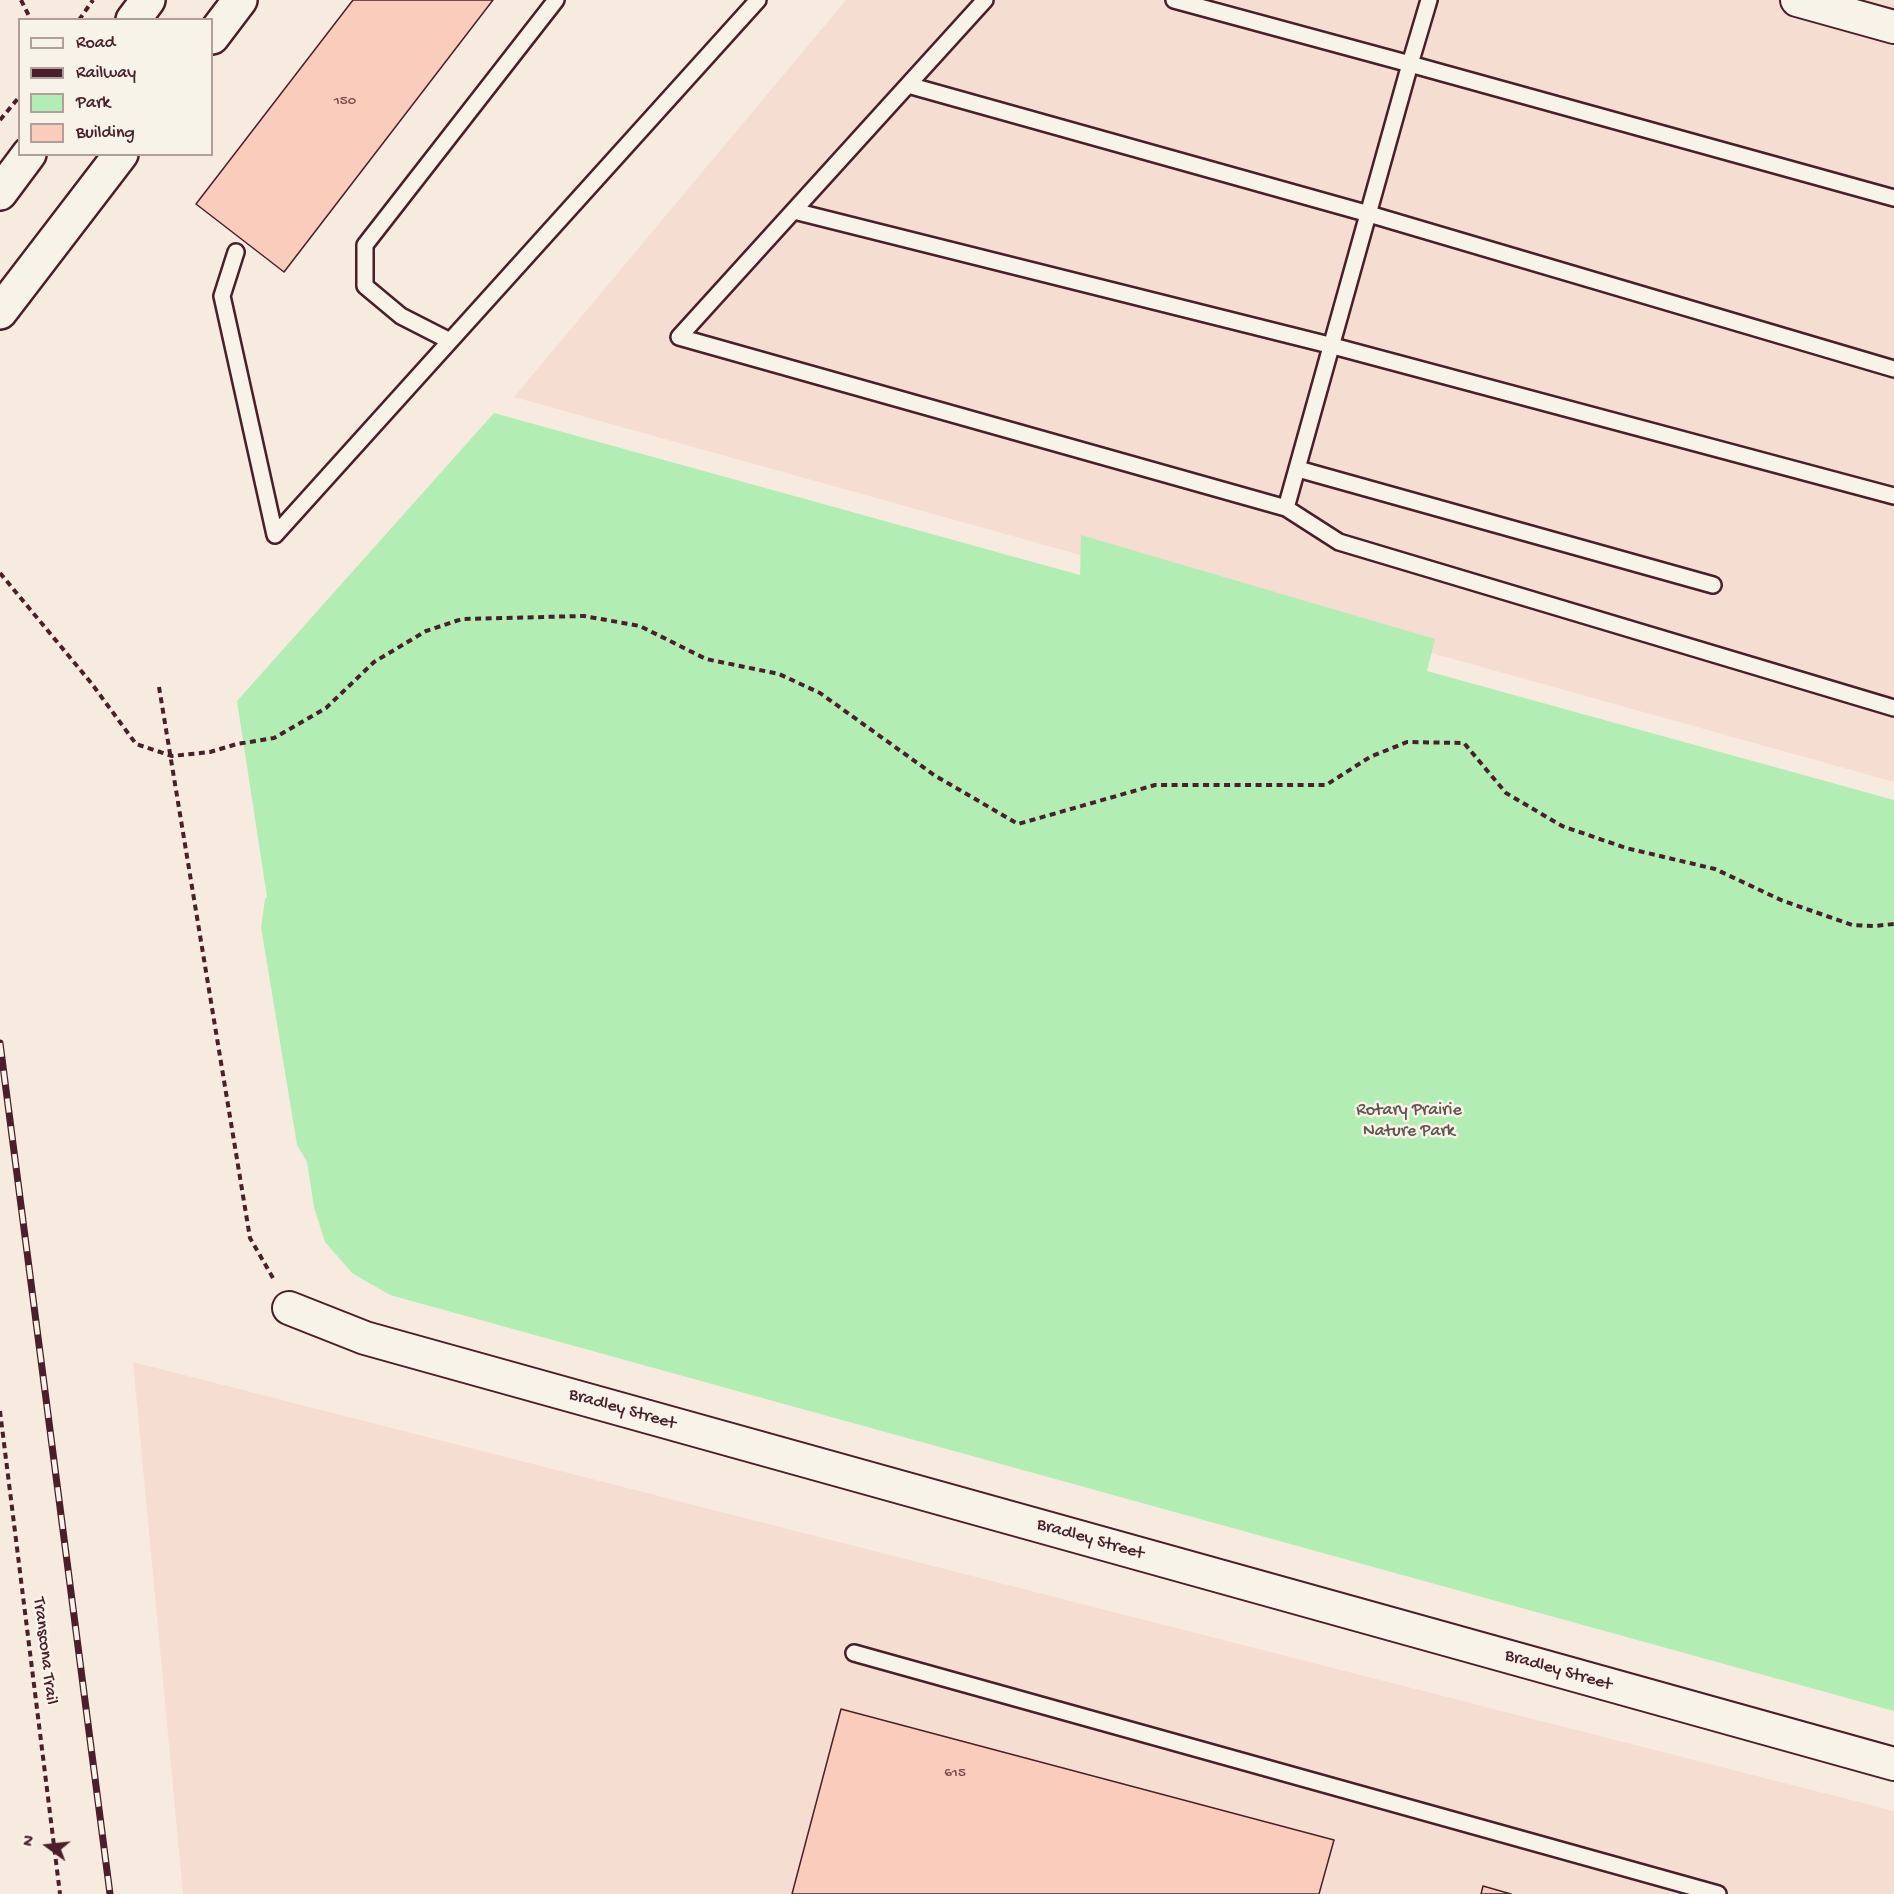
<!DOCTYPE html>
<style>
body{margin:0}
#map{position:relative;width:1894px;height:1894px;overflow:hidden;background:#f7ebdf;font-family:"Gochi Hand",sans-serif}
canvas{display:block}
.legend{position:absolute;left:18px;top:18px;width:195px;height:138px;box-sizing:border-box;background:#f7f3e8;border:2px solid #b29e9c;margin:0;padding:8px 10px;list-style:none;font-size:18px;color:#4a1f2b}
.legend li{display:flex;align-items:center;gap:12px;height:30px}
.legend b{width:30px;border:2px solid #b29e9c}
.north{position:absolute;left:18px;top:1816px;width:60px;height:60px;-webkit-text-stroke:4px #f7f3e8;paint-order:stroke;rotate:285deg;font-size:16px;font-weight:700;line-height:24px;text-align:center;color:#4a1f2b}
.north::after{content:'';display:block;margin:auto;width:21px;height:27px;background:#4a1f2b;clip-path:polygon(50% 0,100% 100%,50% 72%,0 100%)}
</style>
<div id="map">
<canvas width="1894" height="1894"></canvas>
<ul class="legend">
<li><b style="height:8px;background:#f7f3e8"></b>Road</li>
<li><b style="height:8px;background:#4a1f2b"></b>Railway</li>
<li><b style="height:16px;background:#b2eeb4"></b>Park</li>
<li><b style="height:16px;background:#f9ccbc"></b>Building</li>
</ul>
<div class="north">N</div>
</div>
<script>
const ctx = document.querySelector('canvas').getContext('2d');
ctx.lineJoin = 'round';
function paint(path, color) { ctx.fillStyle = color; ctx.fill(path, 'evenodd'); }
const shape = rows => new Path2D(rows.map(r => 'M' + r).join(''));
function stroke(path, color, width, dash) { ctx.strokeStyle = color; ctx.lineWidth = width; ctx.lineCap = dash ? 'butt' : 'round'; ctx.setLineDash(dash || []); ctx.stroke(path); }
function label(font, color, halo, rows, align = 'center') {
  ctx.font = font + ' "Gochi Hand",sans-serif'; ctx.lineWidth = 5; ctx.setLineDash([]); ctx.textBaseline = 'middle'; ctx.strokeStyle = halo; ctx.fillStyle = color; for (const [text, x, y, turn = 0] of rows) {
    ctx.save(); ctx.translate(x, y); ctx.rotate((+turn || 0) * Math.PI / 180); ctx.textAlign = isNaN(turn) ? turn : align; if (halo) ctx.strokeText(text, 0, 0); ctx.fillText(text, 0, 0); ctx.restore();
  }
}
paint(shape([
 [846,0,1894,0,1894,782,514,397],
 [133,1362,1894,1811,1894,1894,183,1894]
]), '#f5ded1');
paint(shape([
 [494,413,1080,575,1081,535,1435,639,1427,671,1894,800,1894,1711,390,1295,352,1273,325,1242,314,1207,307,1162,297,1145,261,927,265,899,267,897,237,701]
]), '#b2eeb4');
const building = shape([
 [353,0,493,0,284,272,196,204,353,0],
 [841,1709,1334,1840,1319,1894,792,1894,841,1709],
 [1483,1886,1511,1894,1481,1894,1483,1886]
]);
paint(building, '#f9ccbc');
stroke(building, '#4a1f2b', 1.5);
const service = shape([
 [985,0,679,337,1286,508,1410,64,1174,0],
 [1429,0,1410,64,1894,198],
 [908,85,1369,214,1894,369],
 [794,211,1333,346,1894,496],
 [236,252,222,296,275,535,758,0],
 [450,341,401,316,365,286,365,245,556,0],
 [1298,469,1713,585],
 [1286,508,1339,542,1894,708],
 [854,1653,1718,1894]
]);
const minor = shape([
 [1797,0,1894,27],
 [289,1308,365,1338,1894,1764]
]);
const tertiary = shape([
 [133,20,148,0],
 [212,37,240,0],
 [0,193,29,154],
 [0,312,121,154]
]);
stroke(service, '#4a1f2b', 20);
stroke(minor, '#4a1f2b', 36);
stroke(tertiary, '#4a1f2b', 38);
stroke(shape([
 [21,0,31,20],
 [79,20,93,0],
 [0,120,20,96],
 [0,573,92,684,136,744,172,756,210,752,237,744,274,738,326,708,374,662,426,631,462,619,584,616,640,626,706,659,779,674,820,693,934,775,1018,824,1155,785,1326,785,1370,757,1407,742,1464,743,1506,793,1562,826,1626,848,1715,869,1781,900,1852,925,1874,926,1894,924],
 [159,687,250,1238,273,1278],
 [0,1411,60,1894]
]), '#4a1f2b', 4, [6, 4.5]);
stroke(service, '#f7f3e8', 15);
stroke(minor, '#f7f3e8', 32);
stroke(tertiary, '#f7f3e8', 33);
const rail = shape([
 [0,1043,110,1894]
]);
stroke(rail, '#4a1f2b', 7);
stroke(rail, '#f7f3e8', 4.5, [14]);
label('15px', '#764a4f', null, [
 ["150",345,102],
 ["615",955,1774]
]);
label('18px', '#64534d', '#f7f3e8', [
 ["Rotary Prairie",1409,1111],
 ["Nature Park",1409,1132]
]);
label('18px', '#4a1f2b', '#f7f3e8', [
 ["Bradley Street",622,1410,16],
 ["Bradley Street",1090,1540,16],
 ["Transcona Trail",44,1651,83],
 ["Bradley Street",1558,1671,16]
]);
</script>
